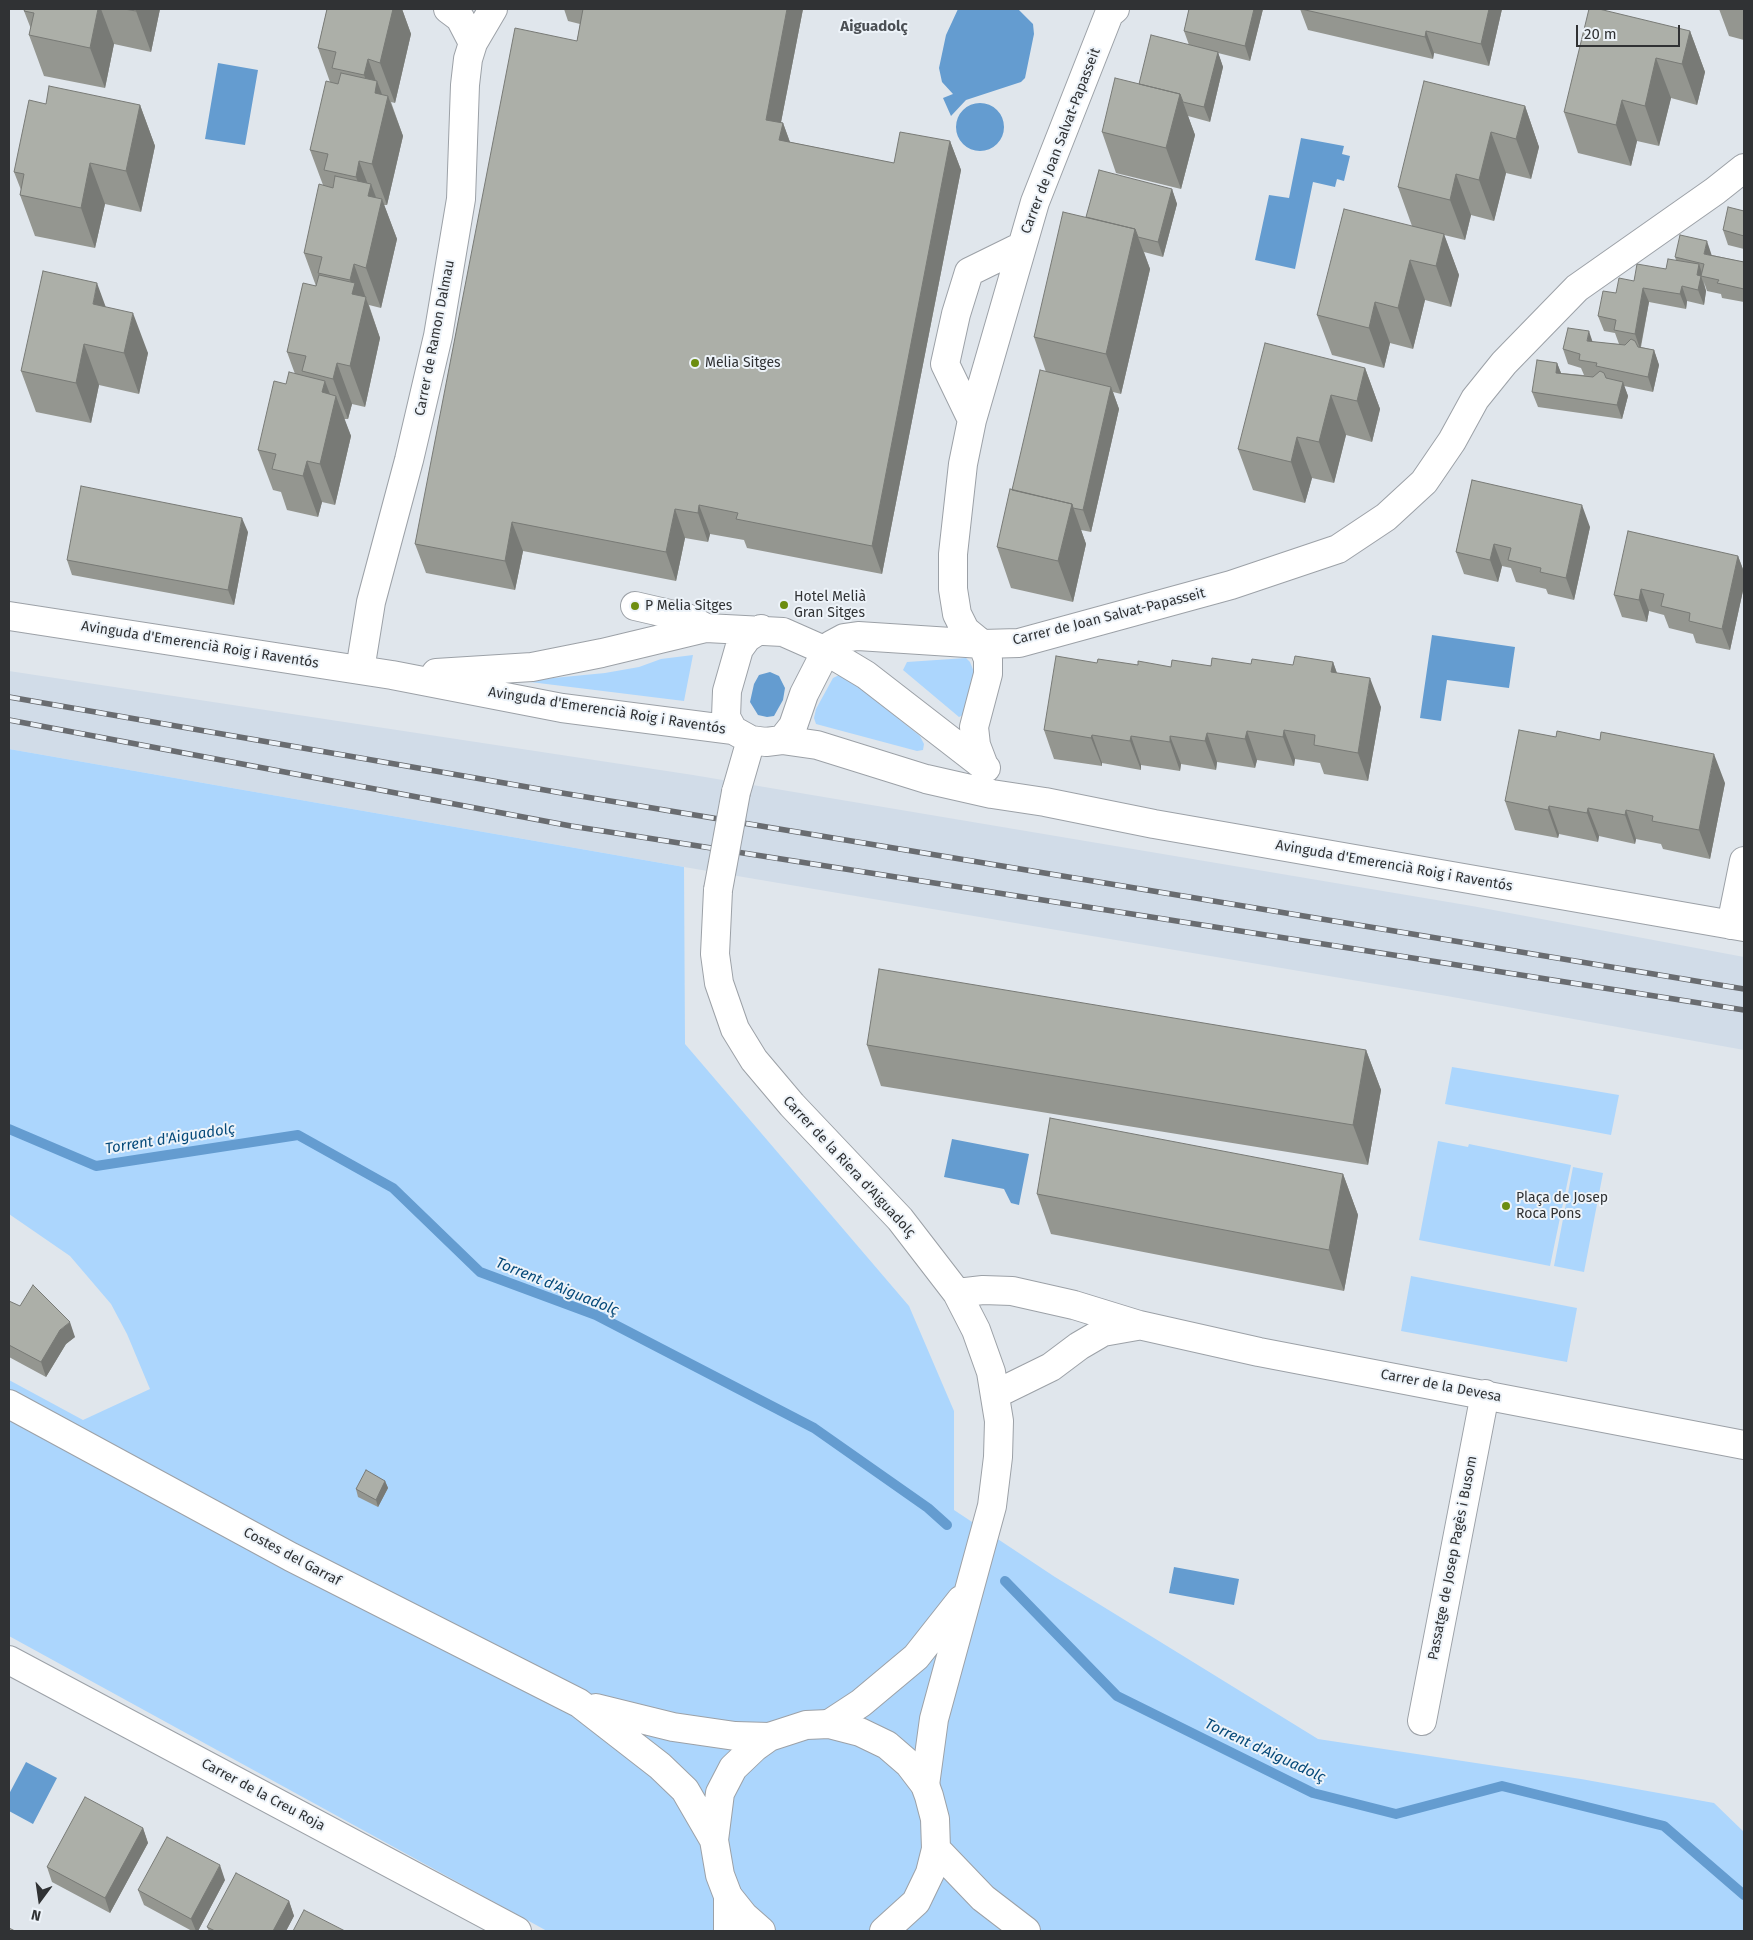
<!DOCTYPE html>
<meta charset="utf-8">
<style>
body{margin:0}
#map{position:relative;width:1753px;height:1940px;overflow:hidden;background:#e0e6ec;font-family:"Fira Sans",sans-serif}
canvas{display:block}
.frame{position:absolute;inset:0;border:10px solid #303234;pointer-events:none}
.north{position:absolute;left:15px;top:1875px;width:50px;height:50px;-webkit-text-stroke:4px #edf3f9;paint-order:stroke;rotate:194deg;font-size:14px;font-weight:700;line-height:20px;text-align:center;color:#303234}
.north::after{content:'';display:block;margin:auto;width:18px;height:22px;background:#303234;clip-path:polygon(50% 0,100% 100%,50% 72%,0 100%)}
.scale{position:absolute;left:1576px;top:25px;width:104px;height:22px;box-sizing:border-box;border:2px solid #303234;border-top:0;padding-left:6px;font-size:15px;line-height:18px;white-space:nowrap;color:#303234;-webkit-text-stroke:4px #edf3f9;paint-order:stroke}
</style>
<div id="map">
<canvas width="1753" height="1940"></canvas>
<div class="frame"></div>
<div class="north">N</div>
<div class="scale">20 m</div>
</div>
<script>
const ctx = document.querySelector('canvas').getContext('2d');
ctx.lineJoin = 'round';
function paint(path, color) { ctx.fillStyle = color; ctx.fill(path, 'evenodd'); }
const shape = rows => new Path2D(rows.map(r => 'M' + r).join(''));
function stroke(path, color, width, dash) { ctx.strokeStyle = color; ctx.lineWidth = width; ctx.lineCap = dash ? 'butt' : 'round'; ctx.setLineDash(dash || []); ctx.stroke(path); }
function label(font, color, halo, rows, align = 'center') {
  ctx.font = font + ' "Fira Sans",sans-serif'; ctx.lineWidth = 4; ctx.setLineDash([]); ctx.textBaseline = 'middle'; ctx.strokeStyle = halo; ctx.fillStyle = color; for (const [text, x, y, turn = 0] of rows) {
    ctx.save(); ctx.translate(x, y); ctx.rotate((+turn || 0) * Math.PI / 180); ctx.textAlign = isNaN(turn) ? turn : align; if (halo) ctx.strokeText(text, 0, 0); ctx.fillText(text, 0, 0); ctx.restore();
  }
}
paint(shape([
 [9,671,693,775,1472,906,1744,957,1744,1050,1447,996,684,867,9,749]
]), '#d1dce8');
paint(shape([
 [693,655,684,701,522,681,605,673,639,667,661,659],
 [966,658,970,662,974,672,963,715,959,717,903,670,907,662],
 [839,675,845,676,920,736,924,744,923,750,917,751,816,724,814,718,816,709,833,678],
 [9,749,684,867,685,1044,909,1306,954,1411,954,1510,1055,1577,1318,1739,1581,1779,1714,1803,1744,1832,1744,1931,547,1931,9,1636,9,1380,83,1420,150,1389,127,1334,111,1304,70,1256,9,1214],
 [1452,1067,1619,1095,1611,1135,1445,1104],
 [1438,1141,1468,1147,1469,1144,1571,1165,1550,1266,1419,1240],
 [1573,1167,1603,1173,1584,1272,1554,1266],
 [1411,1276,1577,1308,1567,1362,1401,1331]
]), '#acd6fd');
paint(shape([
 [958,9,1018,9,1033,24,1034,34,1025,78,1021,82,966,100,951,116,943,98,953,94,942,82,939,68,946,35],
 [218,63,258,70,245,145,205,139],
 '956 127a24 24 0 1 1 48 0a24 24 0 1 1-48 0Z',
 [1301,138,1344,146,1342,154,1350,156,1344,181,1337,179,1335,187,1313,182,1295,269,1255,260,1269,195,1289,198],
 [1432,635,1515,647,1509,688,1447,680,1441,721,1420,718],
 [770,672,779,676,785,688,783,700,774,716,767,717,758,715,750,702,754,684,759,675],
 [952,1139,1029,1154,1019,1205,1011,1203,1004,1189,944,1177],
 [1174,1567,1239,1579,1234,1605,1169,1593],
 [26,1762,57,1778,33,1824,9,1811,9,1794]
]), '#649cd0');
stroke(shape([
 [9,1129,96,1166,298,1135,393,1188,480,1272,596,1315,814,1428,928,1508,947,1525],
 [1005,1581,1117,1696,1313,1793,1396,1814,1502,1786,1664,1826,1744,1895]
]), '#649cd0', 10);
const minor = shape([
 [448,9,460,18,473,43],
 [972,420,945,364,956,314,969,272,1022,246],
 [635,606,687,618,706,628],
 [9,616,392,675,562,708,733,730],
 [761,629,747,638,739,649,727,691,726,717,733,730,751,740,766,742,782,740,817,745,926,779,992,794,1045,802,1154,824,1744,927],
 [360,670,371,602,409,460,438,336,461,199,465,85,468,59,473,43,493,9],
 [436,673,532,667,602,653,706,628,783,632,826,651,866,675,986,768],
 [782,740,793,726,804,694,826,651,831,645,844,638,858,636,982,644,1019,643,1231,585,1338,549,1386,517,1424,482,1452,441,1475,399,1504,363,1577,288,1715,191,1744,168],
 [984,766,976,745,974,727,988,674,988,659,982,644,965,630,957,614,953,589,953,554,963,464,972,420,1035,202,1109,14,1115,9],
 [736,792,751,740],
 [718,890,715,954,719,983,735,1029,754,1060,792,1105,900,1219,957,1293,976,1330,991,1372,999,1421,998,1457,992,1506,934,1719,925,1785],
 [1731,925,1744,861],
 [957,1293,983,1290,1012,1291,1074,1305,1139,1325,1259,1352,1744,1445],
 [996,1394,1051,1367,1079,1346,1103,1332,1137,1326],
 [9,1660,517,1931],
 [1422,1721,1485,1394],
 [829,1724,861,1703,916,1657,961,1600],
 [728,1896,728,1931]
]);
const major = shape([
 [9,1404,291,1557,579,1703,660,1766,685,1790,714,1840],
 [596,1708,673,1727,735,1736,769,1737],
 [936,1849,983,1898,1026,1931],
 [761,1931,744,1916,728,1896,720,1875,714,1840,720,1793,733,1768,755,1747,769,1737,806,1725,829,1724,860,1732,887,1745,909,1764,925,1785,929,1796,935,1819,936,1849,930,1873,916,1902,884,1931]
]);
stroke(minor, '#9ca1a7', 30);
stroke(major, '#9ca1a7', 30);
stroke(minor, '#fff', 28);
stroke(major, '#fff', 28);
const rail = shape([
 [9,697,562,793,1744,989],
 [9,720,571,826,1744,1010]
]);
stroke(rail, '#696c70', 5.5);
stroke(rail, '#edf3f9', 4, [11]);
const minorBridge = shape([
 [718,890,736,792]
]);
stroke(minorBridge, '#9ca1a7', 30, []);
stroke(minorBridge, '#fff', 28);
paint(shape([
 [25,9,160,9,151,52,114,44,105,88,44,76,29,35,31,29,24,11],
 [327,9,402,9,411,34,395,103,391,102,403,136,387,205,384,205,397,239,381,308,369,305,380,338,365,407,352,404,348,419,344,419,351,436,335,505,322,502,318,517,287,510,281,492,273,490,258,450,286,384,295,374,287,352,316,286,304,253,323,185,310,150,330,82,318,48],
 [564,9,803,9,781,122,783,123,790,142,894,163,950,141,961,170,882,574,747,548,744,540,710,534,708,542,685,538,676,581,523,551,515,590,426,573,415,544,577,41,580,24,568,21],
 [1189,9,1263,9,1250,61,1218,53,1223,67,1210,122,1188,116,1195,135,1181,189,1116,173,1102,132,1139,84,1189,45,1184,31],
 [1300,9,1502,9,1489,66,1434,53,1433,59,1308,30],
 [1719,9,1744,9,1744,40,1729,36],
 [1690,31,1705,72,1697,105,1671,98,1659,146,1637,141,1631,166,1578,153,1564,112],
 [46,104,140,105,155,146,141,212,105,204,95,248,35,236,20,195,21,190,14,172],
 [1525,106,1539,147,1531,179,1506,173,1494,221,1471,215,1465,240,1444,235,1459,275,1451,307,1425,300,1413,349,1390,343,1384,368,1332,355,1317,315,1412,226,1398,187],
 [1172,189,1177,204,1163,257,1144,252,1150,269,1121,394,1113,392,1119,409,1091,532,1081,530,1086,544,1073,602,1011,588,997,547,1012,490,1046,372,1034,337,1086,217],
 [1744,211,1744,249,1728,245,1723,230],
 [1712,255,1744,262,1744,261,1744,302,1722,298,1721,294,1707,291,1704,282,1706,291,1704,305,1687,301,1686,309,1649,302,1641,347,1654,350,1659,365,1653,392,1624,386,1628,396,1622,419,1538,407,1532,392,1557,363,1561,373,1594,376,1584,375,1581,368,1568,364,1563,349,1593,342,1619,344,1615,333,1604,331,1598,316,1616,293,1634,281,1666,269,1676,260,1675,257],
 [106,307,148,353,139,394,99,385,91,423,36,412,21,371],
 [1365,368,1380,409,1372,442,1346,435,1334,483,1312,478,1305,503,1253,490,1238,449],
 [1472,480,1590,527,1574,600,1548,594,1546,589,1516,582,1511,568,1502,566,1498,582,1464,574,1456,552],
 [248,532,234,605,72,575,67,560],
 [1738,556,1744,572,1744,586,1730,650,1696,643,1693,634,1669,628,1664,615,1649,611,1647,622,1622,617,1614,595],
 [1333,662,1337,673,1381,707,1368,781,1324,774,1320,763,1295,759,1294,766,1257,760,1255,768,1217,762,1216,770,1181,764,1180,771,1141,765,1141,770,1102,763,1102,766,1054,759,1044,730,1097,663,1171,667,1251,664,1293,665],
 [1725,783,1710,859,1663,849,1661,844,1636,839,1635,844,1599,836,1598,842,1559,834,1558,838,1515,830,1505,801],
 [867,1045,1366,1050,1381,1090,1368,1165,881,1086],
 [1343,1174,1358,1215,1344,1291,1051,1234,1037,1194],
 [9,1301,75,1337,66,1344,46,1377,9,1357],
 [385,1481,388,1488,378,1507,358,1497,356,1489],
 [143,1828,148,1843,110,1913,52,1882,47,1867],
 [225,1880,198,1931,192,1931,144,1905,138,1890],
 [289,1901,294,1916,286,1931,209,1931,207,1927]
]), '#949690');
paint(shape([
 [98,9,101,9,114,44,105,88,90,48],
 [136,9,160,9,151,52,136,11],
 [389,9,402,9,411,34,395,103,380,63],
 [787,9,803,9,776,148,766,120],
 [1254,9,1263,9,1250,61,1245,46],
 [1489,9,1502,9,1489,66,1481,44],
 [1426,31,1434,53,1433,59,1425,37],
 [1690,31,1705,72,1697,105,1682,64],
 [1218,52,1223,67,1210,122,1204,107],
 [1656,58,1671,98,1659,146,1645,106],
 [368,59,377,84,377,81,386,105,388,96,403,136,387,205,372,164,379,116,364,75],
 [1180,94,1195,135,1181,189,1166,148],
 [1622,100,1637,141,1631,166,1616,125],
 [140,105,155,146,141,212,126,171],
 [1525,106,1539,147,1531,179,1516,139],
 [783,123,793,151,779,140],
 [1491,132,1506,173,1494,221,1479,180],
 [950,141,961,170,882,574,872,546],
 [359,161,370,190,371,184,380,208,382,199,397,239,381,308,366,268,371,218,356,177],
 [90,163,105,204,95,248,81,208],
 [1456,174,1471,215,1465,240,1450,200],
 [1172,189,1177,204,1163,257,1158,242],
 [1135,229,1150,269,1121,394,1106,354],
 [1444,234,1459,275,1451,307,1436,266],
 [1707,241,1712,256,1704,254],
 [1410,260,1425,300,1413,349,1398,308],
 [354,264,380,338,365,407,350,366,352,294,353,290,350,280],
 [1699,264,1703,276,1701,276,1706,291,1704,305,1698,290,1697,275],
 [97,283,112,324,93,304],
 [1682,286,1687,301,1686,309,1680,294],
 [1643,288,1649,302,1640,349,1635,334],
 [1375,302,1390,343,1384,368,1369,328],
 [133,313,148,353,139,394,124,353],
 [1589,331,1594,346,1587,341],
 [84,344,99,385,91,423,76,383],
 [1654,350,1659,365,1653,392,1648,377],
 [337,363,352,404,348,419,333,379],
 [1557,363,1563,378,1556,373],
 [1365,368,1380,409,1372,442,1357,401],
 [325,381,334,405,336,396,351,436,335,505,320,464,322,392],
 [1623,382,1628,396,1622,419,1617,405],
 [1111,387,1119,409,1091,532,1083,510],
 [1331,395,1346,435,1334,483,1319,442],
 [1297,437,1312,478,1305,503,1291,462],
 [307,461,322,502,318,517,303,476],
 [1072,504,1086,544,1073,602,1058,561],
 [699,505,710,534,708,542,698,513],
 [1582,505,1590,527,1574,600,1566,578],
 [675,509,685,538,676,581,666,552],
 [242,518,248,532,234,605,228,590],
 [512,522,523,551,515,590,505,561],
 [1494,544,1502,566,1498,582,1490,560],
 [1738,556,1744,572,1744,586,1730,650,1722,629],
 [1641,589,1649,611,1647,622,1639,600],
 [1333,662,1343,691,1331,672],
 [1370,678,1381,707,1368,781,1358,753],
 [1284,730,1295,759,1294,766,1283,737],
 [1247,731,1257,760,1255,768,1245,739],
 [1207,733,1217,762,1216,770,1205,741],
 [1092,735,1102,763,1102,766,1091,738],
 [1131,736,1141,765,1141,770,1130,741],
 [1170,736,1181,764,1180,771,1170,742],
 [1714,754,1725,783,1710,859,1699,830],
 [1549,806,1559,834,1558,838,1548,810],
 [1588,808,1599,836,1598,842,1587,813],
 [1626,810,1636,839,1635,844,1625,815],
 [1366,1050,1381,1090,1368,1165,1353,1125],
 [1343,1174,1358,1215,1344,1291,1329,1250],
 [70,1322,75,1337,66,1344,46,1377,41,1362,60,1330],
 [385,1481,388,1488,378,1507,376,1500],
 [143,1828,148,1843,110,1913,105,1898],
 [220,1865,225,1880,198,1931,196,1931,191,1919],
 [289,1901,294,1916,286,1931,273,1931]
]), '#787a76');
const building = shape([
 [25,9,98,9,90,48,29,35,34,13,24,11,25,9],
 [124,9,136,9,136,11,124,9],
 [327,9,393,9,380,63,368,59,364,75,332,68,336,52,318,48,327,9],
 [583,9,787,9,766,120,783,123,779,140,894,163,900,132,950,141,872,546,736,519,738,513,699,505,698,513,675,509,666,552,512,522,505,561,415,544,515,28,577,41,583,9],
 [1189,9,1254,9,1245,46,1184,31,1189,9],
 [1301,9,1489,9,1481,44,1426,31,1425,37,1301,9],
 [1589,9,1599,9,1690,31,1682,64,1656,58,1645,106,1622,100,1616,125,1564,112,1589,9],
 [1151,35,1218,52,1204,107,1183,102,1180,94,1139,84,1151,35],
 [341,73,377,81,375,93,388,96,372,164,359,161,356,177,324,170,328,154,310,150,326,81,338,84,341,73],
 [1115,78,1180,94,1166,148,1102,132,1115,78],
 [1424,81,1525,106,1516,139,1491,132,1479,180,1456,174,1450,200,1398,187,1424,81],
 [49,86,140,105,126,171,90,163,81,208,20,195,24,174,14,172,29,100,46,104,49,86],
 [1099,170,1172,189,1158,242,1138,237,1135,229,1086,217,1099,170],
 [335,176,371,184,368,196,382,199,366,268,354,264,350,280,318,273,322,257,304,253,319,184,333,188,335,176],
 [1728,207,1744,211,1744,236,1723,230,1728,207],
 [1344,209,1444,234,1436,266,1410,260,1398,308,1375,302,1369,328,1317,315,1344,209],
 [1063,212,1135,229,1106,354,1034,337,1063,212],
 [1680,235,1707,241,1704,254,1744,262,1744,261,1744,289,1717,283,1719,280,1701,276,1704,264,1675,257,1680,235],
 [1668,259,1699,264,1697,275,1701,276,1698,290,1682,286,1680,294,1643,288,1635,334,1614,330,1616,320,1598,316,1603,291,1616,293,1619,278,1634,281,1637,264,1666,269,1668,259],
 [43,271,97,283,93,304,133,313,124,353,84,344,76,383,21,371,43,271],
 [319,275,355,283,352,294,366,297,350,366,337,363,333,379,302,371,306,356,287,352,303,283,316,286,319,275],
 [1568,328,1589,331,1587,341,1625,345,1631,339,1635,341,1638,347,1654,350,1648,377,1596,366,1597,363,1579,360,1580,354,1563,349,1568,328],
 [1265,343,1365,368,1357,401,1331,395,1319,442,1297,437,1291,462,1238,449,1265,343],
 [1537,360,1557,363,1556,373,1593,377,1600,371,1604,373,1606,378,1623,382,1617,405,1532,392,1537,360],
 [1040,370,1111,387,1083,510,1073,508,1072,504,1012,490,1040,370],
 [289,372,325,381,322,392,336,396,320,464,307,461,303,476,272,469,276,454,258,450,274,381,286,384,289,372],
 [1472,480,1582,505,1566,578,1540,572,1541,568,1508,560,1511,548,1494,544,1490,560,1456,552,1472,480],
 [81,486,242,518,228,590,67,560,81,486],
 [1010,489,1072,504,1058,561,997,547,1010,489],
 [1628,531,1738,556,1722,629,1689,621,1690,613,1661,606,1664,594,1641,589,1639,600,1614,595,1628,531],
 [1056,656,1097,663,1098,659,1138,665,1138,661,1171,667,1172,660,1211,666,1212,658,1251,664,1252,659,1293,665,1295,656,1333,662,1331,672,1370,678,1358,753,1314,745,1315,735,1284,730,1283,737,1247,731,1245,739,1207,733,1205,741,1170,736,1170,742,1131,736,1130,741,1092,735,1091,738,1044,730,1056,656],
 [1519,730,1556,737,1557,731,1600,740,1601,732,1714,754,1699,830,1652,821,1653,816,1626,810,1625,815,1588,808,1587,813,1549,806,1548,810,1505,801,1519,730],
 [879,969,1366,1050,1353,1125,867,1045,879,969],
 [1050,1118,1343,1174,1329,1250,1037,1194,1050,1118],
 [33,1285,70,1322,60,1330,41,1362,9,1345,9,1301,20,1306,33,1285],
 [366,1470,385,1481,376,1500,356,1489,366,1470],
 [85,1797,143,1828,105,1898,47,1867,85,1797],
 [167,1837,220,1865,191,1919,138,1890,167,1837],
 [236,1873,289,1901,273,1931,215,1931,207,1927,236,1873],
 [304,1910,345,1931,293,1931,304,1910],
 [9,1928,15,1931,9,1931,9,1928]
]);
paint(building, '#acafa8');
stroke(building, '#787a76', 1);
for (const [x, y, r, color] of [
 [695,363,5,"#6c8d10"],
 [784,605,5,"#6c8d10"],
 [635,606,5,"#6c8d10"],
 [1506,1206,5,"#6c8d10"]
]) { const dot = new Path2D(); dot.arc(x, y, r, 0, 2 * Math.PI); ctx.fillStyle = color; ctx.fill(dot); stroke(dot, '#edf3f9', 2); }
label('14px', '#303234', '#edf3f9', [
 ["Carrer de Joan Salvat-Papasseit",1061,141,-69],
 ["Carrer de Ramon Dalmau",435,338,-79],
 ["Carrer de Joan Salvat-Papasseit",1109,617,-14],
 ["Avinguda d'Emerencià Roig i Raventós",200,645,9],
 ["Avinguda d'Emerencià Roig i Raventós",607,711,9],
 ["Avinguda d'Emerencià Roig i Raventós",1394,866,10],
 ["Carrer de la Riera d'Aiguadolç",849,1167,47],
 ["Carrer de la Devesa",1441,1386,11],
 ["Costes del Garraf",292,1557,28],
 ["Passatge de Josep Pagès i Busom",1453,1558,-79],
 ["Carrer de la Creu Roja",263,1795,28]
]);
label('14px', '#303234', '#edf3f9', [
 ["Melia Sitges",705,363],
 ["Hotel Melià",794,597],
 ["Gran Sitges",794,613],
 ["P Melia Sitges",645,606],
 ["Plaça de Josep",1516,1198],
 ["Roca Pons",1516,1214]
], 'left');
label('bold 15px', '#4b4f54', '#edf3f9', [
 ["Aiguadolç",874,27]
]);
label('italic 15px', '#064a7a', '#edf3f9', [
 ["Torrent d'Aiguadolç",170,1139,-9],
 ["Torrent d'Aiguadolç",557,1287,22],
 ["Torrent d'Aiguadolç",1265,1751,25]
]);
</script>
